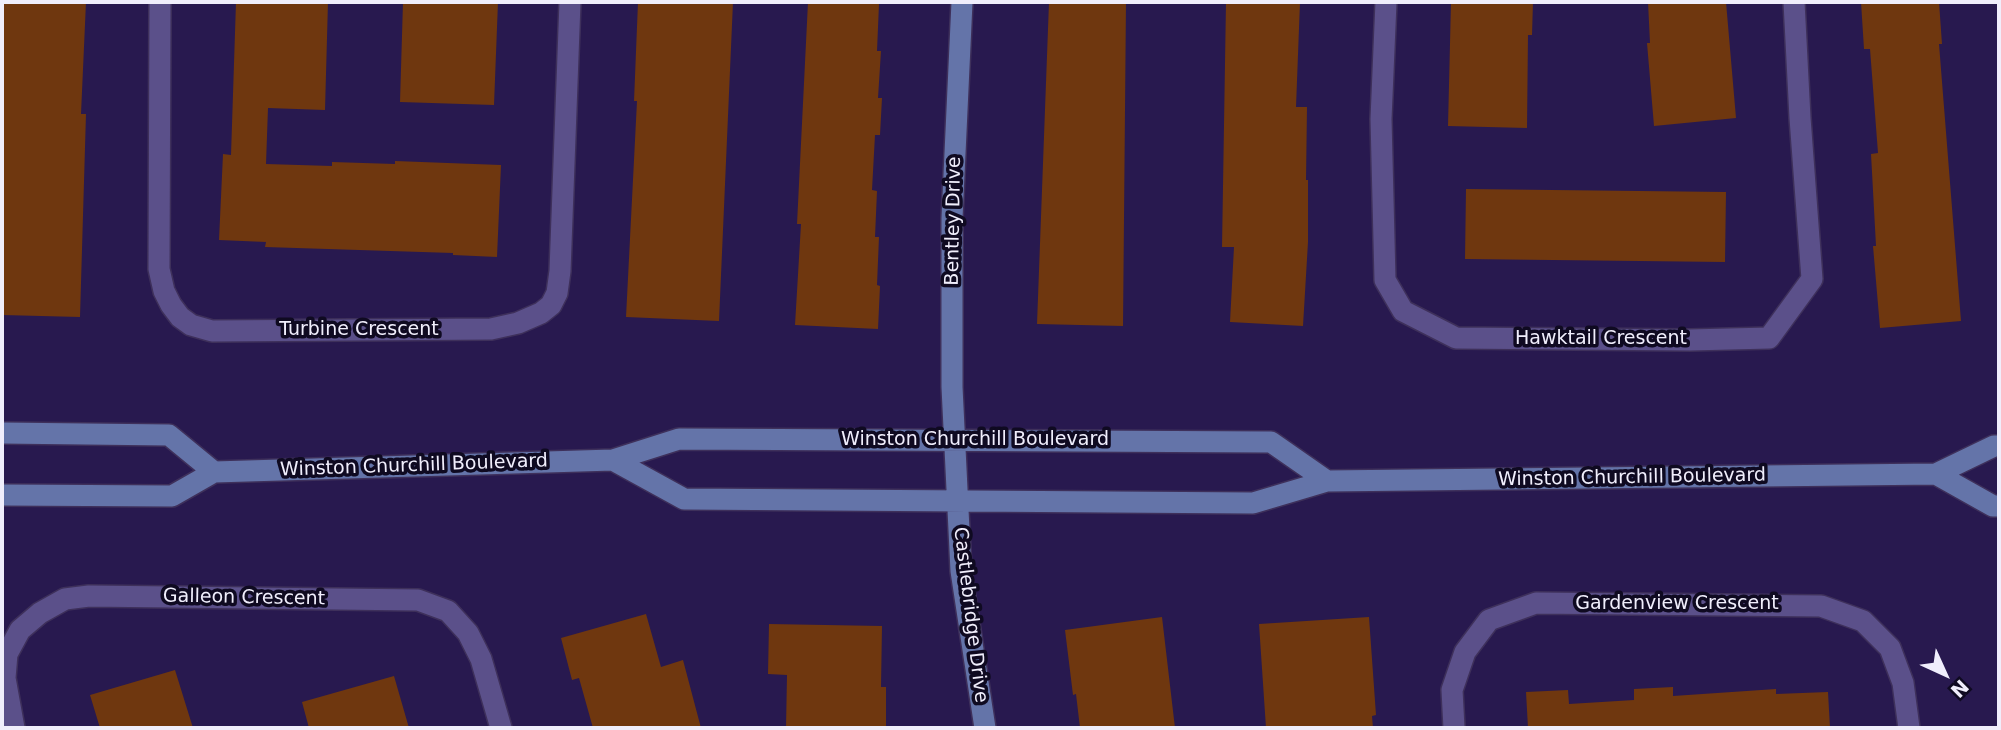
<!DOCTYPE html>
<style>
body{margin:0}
#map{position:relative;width:2001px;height:730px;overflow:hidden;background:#28194f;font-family:"DejaVu Sans",sans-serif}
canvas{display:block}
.frame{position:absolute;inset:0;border:4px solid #f0eefc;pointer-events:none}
.north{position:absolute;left:1910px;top:639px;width:70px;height:70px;-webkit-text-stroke:5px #0f0a21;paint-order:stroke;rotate:135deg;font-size:19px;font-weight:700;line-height:28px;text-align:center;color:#f0eefc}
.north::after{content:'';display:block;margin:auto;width:24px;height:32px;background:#f0eefc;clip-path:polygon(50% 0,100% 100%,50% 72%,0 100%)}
</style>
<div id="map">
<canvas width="2001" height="730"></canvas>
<div class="frame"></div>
<div class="north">N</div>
</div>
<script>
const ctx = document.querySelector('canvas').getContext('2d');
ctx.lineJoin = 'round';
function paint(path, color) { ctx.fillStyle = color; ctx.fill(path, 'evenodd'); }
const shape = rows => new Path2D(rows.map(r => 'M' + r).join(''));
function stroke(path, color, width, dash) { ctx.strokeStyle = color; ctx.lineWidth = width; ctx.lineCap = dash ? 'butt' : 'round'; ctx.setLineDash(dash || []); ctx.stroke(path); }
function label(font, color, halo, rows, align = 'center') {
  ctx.font = font + ' "DejaVu Sans",sans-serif'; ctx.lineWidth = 7; ctx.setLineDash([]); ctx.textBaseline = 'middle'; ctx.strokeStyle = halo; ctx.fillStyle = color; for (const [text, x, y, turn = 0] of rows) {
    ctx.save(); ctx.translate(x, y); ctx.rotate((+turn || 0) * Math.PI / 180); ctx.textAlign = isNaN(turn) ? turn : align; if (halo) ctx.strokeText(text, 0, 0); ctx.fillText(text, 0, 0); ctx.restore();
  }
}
paint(shape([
 [2,2,86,2,81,114,86,114,80,317,2,315],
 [236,2,328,2,325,110,268,108,266,164,332,166,332,162,395,164,395,161,501,165,497,257,453,255,453,253,265,247,266,242,219,240,223,154,231,155],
 [403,2,498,2,494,105,400,102],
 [638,2,733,2,719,321,626,317,637,101,634,101],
 [808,2,879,4,877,51,881,51,878,98,882,98,880,135,875,135,872,190,877,191,875,237,879,237,877,285,880,286,878,329,795,325,801,224,797,224],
 [1049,2,1126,2,1123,326,1037,324],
 [1226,2,1300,2,1296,107,1307,107,1306,180,1308,180,1308,242,1303,326,1230,322,1234,247,1222,247],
 [1451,2,1533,2,1532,35,1528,35,1527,128,1448,126],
 [1648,2,1726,2,1736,118,1654,126,1647,43,1650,43],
 [1861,2,1939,2,1942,44,1939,44,1961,321,1880,328,1873,246,1876,246,1871,154,1878,153,1870,49,1864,49],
 [1466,189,1726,192,1725,262,1465,259],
 [646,614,661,667,683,660,701,728,593,728,579,678,572,680,561,638],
 [1162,617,1175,728,1080,728,1076,694,1073,695,1065,630],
 [1369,617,1376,715,1372,716,1373,728,1266,728,1259,624],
 [769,624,882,626,881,687,886,687,886,728,786,728,787,675,768,674],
 [175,670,193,728,100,728,90,695],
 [394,676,409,728,309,728,302,702],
 [1673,687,1673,696,1776,689,1776,694,1828,692,1830,728,1528,728,1526,692,1568,690,1569,704,1634,700,1634,689]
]), '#6f370f');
const street = shape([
 [160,2,159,269,164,291,171,305,180,317,191,325,212,331,491,329,518,323,541,313,551,305,557,293,560,271,570,2],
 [1386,2,1381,119,1385,280,1403,311,1456,338,1690,340,1769,338,1812,279,1800,118,1794,2],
 [14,728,5,678,7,654,20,630,40,613,65,599,89,596,418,600,448,611,468,633,481,659,501,728],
 [1454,728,1452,690,1465,652,1489,620,1536,603,1821,606,1863,621,1890,648,1903,683,1909,728]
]);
const secondary = shape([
 [962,2,952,218,952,387,961,571,985,728],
 [2,433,169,435,214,472],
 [613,460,684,499,1253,503,1327,481,1936,474,1994,446,1999,446],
 [1936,474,1993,506,1999,506],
 [2,495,172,496,214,472,613,460,679,439,1271,442,1327,481]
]);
stroke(street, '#3e305b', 24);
stroke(secondary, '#3e305b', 24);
stroke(street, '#5b508a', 21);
stroke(secondary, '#6474a9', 21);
label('19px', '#f0eefc', '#0f0a21', [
 ["Bentley Drive",954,221,-89],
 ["Turbine Crescent",359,330],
 ["Hawktail Crescent",1601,339],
 ["Winston Churchill Boulevard",975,440],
 ["Winston Churchill Boulevard",414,466,-2],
 ["Winston Churchill Boulevard",1632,478,-1],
 ["Galleon Crescent",244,598,1],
 ["Gardenview Crescent",1677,604],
 ["Castlebridge Drive",970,615,83]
]);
</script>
